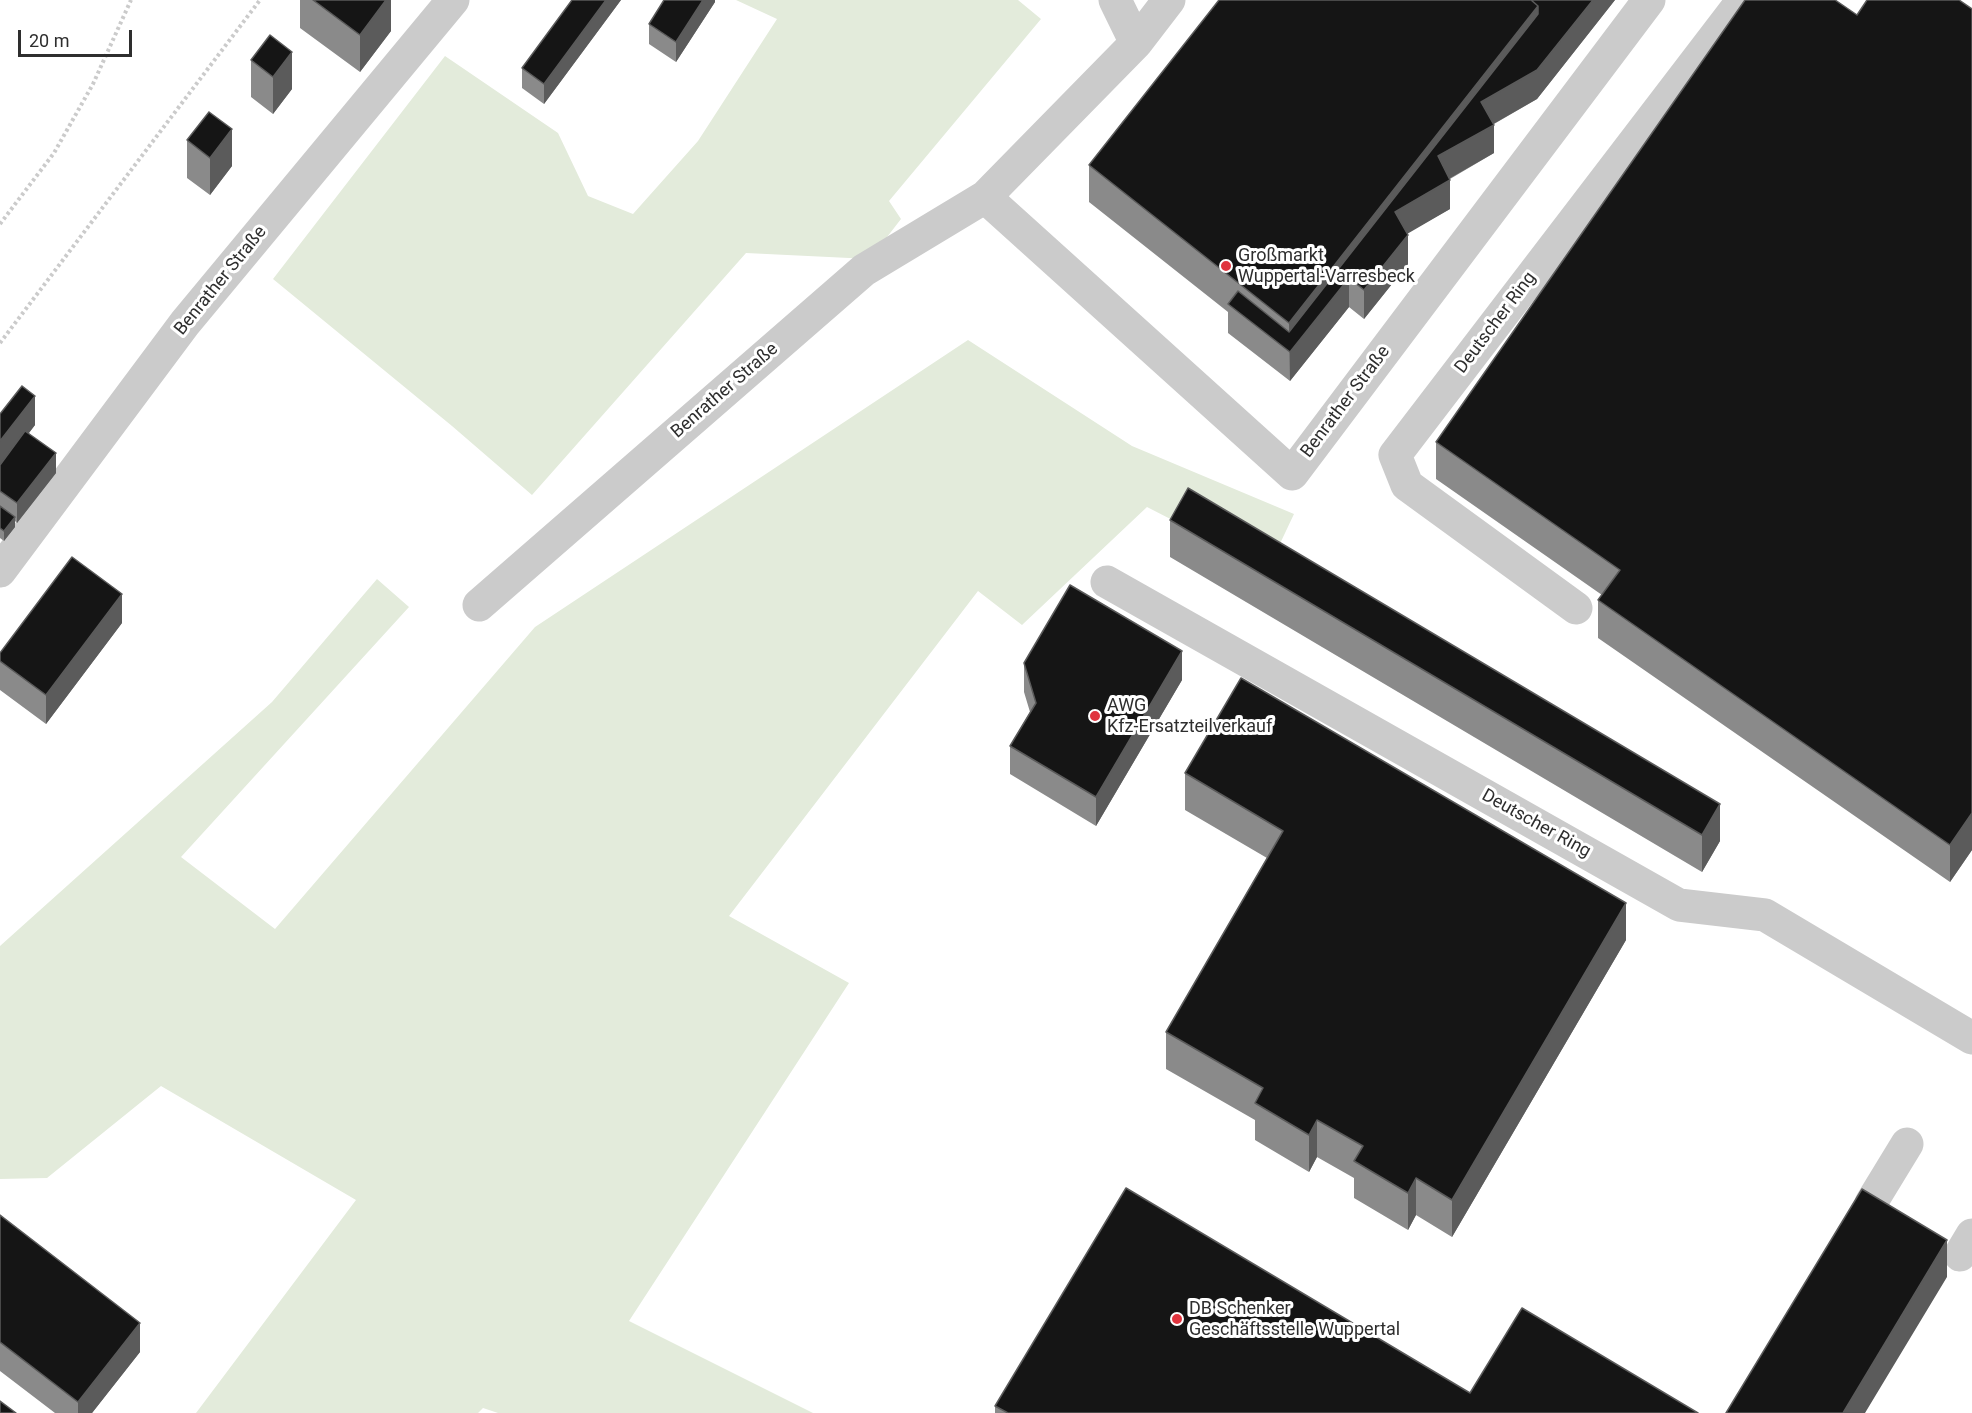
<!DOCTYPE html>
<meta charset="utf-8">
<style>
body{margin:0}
#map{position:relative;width:1972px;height:1413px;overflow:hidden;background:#fff;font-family:Roboto,sans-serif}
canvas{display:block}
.scale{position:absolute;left:18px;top:30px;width:114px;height:27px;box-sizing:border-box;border:3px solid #2e2e2e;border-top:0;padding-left:8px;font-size:18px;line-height:21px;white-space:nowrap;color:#2e2e2e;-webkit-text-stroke:4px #fff;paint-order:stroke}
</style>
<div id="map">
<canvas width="1972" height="1413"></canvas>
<div class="scale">20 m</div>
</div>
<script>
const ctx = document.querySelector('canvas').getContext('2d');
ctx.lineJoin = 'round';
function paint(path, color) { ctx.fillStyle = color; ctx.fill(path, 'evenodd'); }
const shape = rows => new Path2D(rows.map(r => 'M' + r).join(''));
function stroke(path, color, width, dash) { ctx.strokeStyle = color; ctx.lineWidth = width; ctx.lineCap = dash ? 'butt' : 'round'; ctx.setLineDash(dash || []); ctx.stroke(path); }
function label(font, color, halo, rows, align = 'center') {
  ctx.font = font + ' Roboto,sans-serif'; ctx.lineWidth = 6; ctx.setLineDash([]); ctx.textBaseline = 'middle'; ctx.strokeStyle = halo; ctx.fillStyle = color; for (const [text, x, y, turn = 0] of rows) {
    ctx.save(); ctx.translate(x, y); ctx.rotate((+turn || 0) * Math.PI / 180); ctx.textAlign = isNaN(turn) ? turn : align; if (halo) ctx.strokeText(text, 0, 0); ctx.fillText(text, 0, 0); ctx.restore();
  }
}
paint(shape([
 [736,0,1018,0,1041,19,889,201,901,219,870,259,746,253,532,495,452,426,273,279,445,56,558,133,588,196,633,214,698,141,777,19],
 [968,340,1132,446,1294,514,1268,569,1147,507,1022,625,978,591,729,916,849,983,629,1321,813,1413,498,1413,483,1408,478,1413,196,1413,356,1200,161,1086,47,1178,0,1179,0,946,272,702,377,579,409,607,181,857,275,929,535,627]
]), '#e3ebdb');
stroke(shape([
 [0,224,54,153,93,84,131,0],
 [0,343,260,0]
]), '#cbcbcb', 4, [3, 3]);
stroke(shape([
 [1136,43,1169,0],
 [985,197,1292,474,1649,0],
 [0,571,185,323,453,0],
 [1107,582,1679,905,1765,915,1972,1038],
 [479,605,864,270,985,197,1136,43,1115,0],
 [1576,608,1407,485,1395,455,1743,0],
 [1871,1203,1907,1144],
 [1960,1255,1972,1235]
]), '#cbcbcb', 33);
paint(shape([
 [300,0,391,0,391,31,360,72,300,28],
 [572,0,621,0,544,104,522,88,522,68],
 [715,0,715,2,676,62,649,44,649,24],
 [1219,0,1615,0,1537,99,1494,124,1494,153,1450,179,1450,209,1407,233,1408,264,1364,319,1349,307,1290,381,1228,333,1228,312,1089,202,1089,165],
 [1972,9,1972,850,1950,882,1598,638,1598,600,1602,595,1436,479,1436,442,1857,15],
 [251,60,292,89,273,114,251,97],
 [187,140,232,166,210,195,187,178],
 [0,414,35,425,29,433,56,473,17,523,15,521,15,527,4,541,0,538],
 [1170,520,1720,841,1702,872,1170,557],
 [122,623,46,724,0,690,0,653],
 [1024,663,1182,680,1096,826,1010,774,1010,746,1030,712,1024,692],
 [1185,773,1626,940,1452,1237,1416,1215,1408,1230,1354,1198,1354,1178,1317,1157,1309,1172,1255,1140,1255,1120,1166,1069,1166,1032,1267,858,1185,810],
 [0,1215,140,1352,92,1413,55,1413,0,1371],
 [1470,1393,1698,1413,995,1413,995,1406]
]), '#8a8a8a');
paint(shape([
 [386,0,391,0,391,31,360,72,360,35],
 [606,0,621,0,544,104,544,84],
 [703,0,715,0,715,2,676,62,676,42],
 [1593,0,1615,0,1537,99,1481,131,1494,125,1494,153,1438,185,1450,180,1450,209,1395,241,1349,278,1349,307,1290,381,1289,323,1538,6],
 [292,52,292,89,273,114,273,77],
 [232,129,232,166,210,195,210,158],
 [1408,235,1408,264,1364,319,1364,290],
 [35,396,35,425,0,470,0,441],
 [56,453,56,473,17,523,17,503],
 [15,517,15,527,4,541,4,531],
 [122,594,122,623,46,724,46,695],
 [1182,651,1182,680,1096,826,1096,797],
 [1720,804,1720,841,1702,872,1702,835],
 [1972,813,1972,850,1950,882,1950,845],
 [1626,903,1626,940,1452,1237,1452,1200],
 [1317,1120,1317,1157,1309,1172,1309,1135],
 [1416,1178,1416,1215,1408,1230,1408,1193],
 [1947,1240,1947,1277,1865,1413,1843,1413],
 [140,1323,140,1352,92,1413,78,1413,78,1402]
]), '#5b5b5b');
const building = shape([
 [313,0,386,0,360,35,313,0],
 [572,0,606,0,544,84,522,68,572,0],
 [664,0,703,0,676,42,649,24,664,0],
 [1219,0,1531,0,1538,6,1289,323,1089,165,1219,0],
 [1531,0,1593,0,1537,70,1481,102,1494,125,1438,156,1450,180,1395,212,1408,235,1364,290,1349,278,1290,352,1228,304,1238,291,1289,332,1538,14,1538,6,1531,0],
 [1745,0,1835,0,1857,15,1867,0,1959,0,1972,9,1972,813,1950,845,1598,600,1620,570,1436,442,1745,0],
 [270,35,292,52,273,77,251,60,270,35],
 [209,112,232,129,210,158,187,140,209,112],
 [22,386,35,396,0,441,0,414,22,386],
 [25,431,56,453,17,503,0,491,0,465,25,431],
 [1188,488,1720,804,1702,835,1170,520,1188,488],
 [0,506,15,517,4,531,0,528,0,506],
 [72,557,122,594,46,695,0,661,0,653,72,557],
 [1070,585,1182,651,1096,797,1010,746,1036,703,1024,663,1070,585],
 [1241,678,1626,903,1452,1200,1416,1178,1408,1193,1354,1161,1363,1146,1317,1120,1309,1135,1255,1103,1263,1088,1166,1032,1283,831,1185,773,1241,678],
 [1126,1188,1470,1393,1522,1308,1698,1413,1008,1413,995,1406,1126,1188],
 [1862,1189,1947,1240,1843,1413,1726,1413,1862,1189],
 [0,1215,140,1323,78,1402,0,1342,0,1215],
 [0,1401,16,1413,0,1413,0,1401]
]);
paint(building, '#151515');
stroke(building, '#5b5b5b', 1.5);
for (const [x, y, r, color] of [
 [1226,266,6,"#e0343e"],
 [1095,716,6,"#e0343e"],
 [1177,1319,6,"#e0343e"]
]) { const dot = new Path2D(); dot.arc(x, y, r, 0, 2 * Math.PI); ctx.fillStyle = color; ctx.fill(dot); stroke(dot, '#fff', 2); }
label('18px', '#2e2e2e', '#fff', [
 ["Großmarkt",1238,256],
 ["Wuppertal-Varresbeck",1238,277],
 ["AWG",1107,706],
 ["Kfz-Ersatzteilverkauf",1107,727],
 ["DB Schenker",1189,1309],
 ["Geschäftsstelle Wuppertal",1189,1330]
], 'left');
label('18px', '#2e2e2e', '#fff', [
 ["Benrather Straße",221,281,-51],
 ["Deutscher Ring",1496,323,-53],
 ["Benrather Straße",725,391,-41],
 ["Benrather Straße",1346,402,-53],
 ["Deutscher Ring",1536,824,29]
]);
</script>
